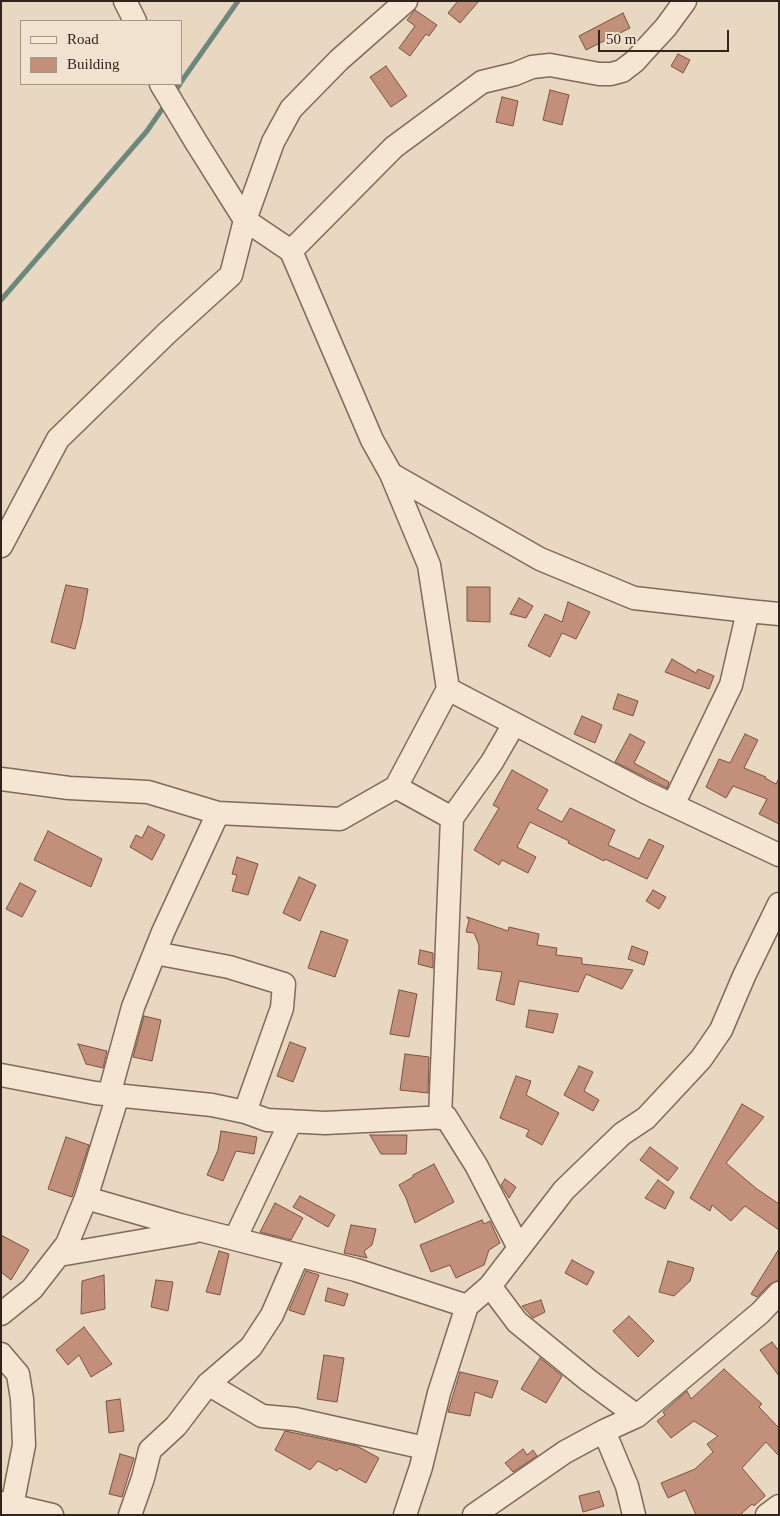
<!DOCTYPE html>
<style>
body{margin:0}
#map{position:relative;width:780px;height:1516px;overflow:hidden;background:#e8d7c1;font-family:"Times New Roman",serif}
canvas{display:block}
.frame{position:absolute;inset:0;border:2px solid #31241d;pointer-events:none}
.legend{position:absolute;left:20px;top:20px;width:162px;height:65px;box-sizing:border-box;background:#f1e2d0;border:1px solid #a49688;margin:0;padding:6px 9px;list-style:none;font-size:15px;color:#31241d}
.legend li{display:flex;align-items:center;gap:10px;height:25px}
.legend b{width:25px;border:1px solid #a49688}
.scale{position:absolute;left:598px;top:30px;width:131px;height:22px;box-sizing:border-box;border:2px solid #31241d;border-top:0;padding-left:6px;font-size:15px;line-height:18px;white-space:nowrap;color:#31241d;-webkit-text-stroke:4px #f1e2d0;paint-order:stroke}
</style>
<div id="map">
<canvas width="780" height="1516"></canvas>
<div class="frame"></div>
<ul class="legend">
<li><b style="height:6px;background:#f4e6d3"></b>Road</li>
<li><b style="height:14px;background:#c28f7b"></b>Building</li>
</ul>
<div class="scale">50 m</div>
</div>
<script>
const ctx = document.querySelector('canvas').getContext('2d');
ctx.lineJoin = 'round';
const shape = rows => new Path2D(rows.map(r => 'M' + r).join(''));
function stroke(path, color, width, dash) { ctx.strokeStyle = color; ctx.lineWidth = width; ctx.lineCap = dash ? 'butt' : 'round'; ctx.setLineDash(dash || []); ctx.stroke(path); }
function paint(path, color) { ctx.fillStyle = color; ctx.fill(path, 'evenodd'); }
stroke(shape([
 [181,82,238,1],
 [173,94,180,84],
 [1,300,147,131,165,105]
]), '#6c887d', 5);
const building = shape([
 [458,1,479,1,460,23,448,13,458,1],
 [415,10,437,25,429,36,426,34,410,56,399,48,415,26,407,20,415,10],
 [623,13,630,28,586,50,579,36,623,13],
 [678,54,690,60,683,73,671,66,678,54],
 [386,66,407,96,391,107,370,77,386,66],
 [550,90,569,95,562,125,543,120,550,90],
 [502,97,518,101,513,126,496,122,502,97],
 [66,585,88,589,82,622,75,649,51,642,66,585],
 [467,587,490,587,490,622,467,621,467,587],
 [519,598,533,606,526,618,510,614,519,598],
 [568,602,590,612,576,639,562,633,550,657,528,646,545,614,562,622,568,602],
 [672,659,696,673,698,669,714,676,709,689,665,672,672,659],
 [618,694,638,701,633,716,613,709,618,694],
 [582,716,602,725,595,743,574,734,582,716],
 [630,734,645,742,634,763,669,782,667,788,615,762,630,734],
 [745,734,758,740,744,768,766,777,765,778,776,784,779,778,779,824,759,814,767,799,733,786,726,798,706,787,719,759,730,763,745,734],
 [512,770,548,790,537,809,562,822,570,808,615,830,608,845,639,859,649,839,664,846,647,879,605,859,604,861,568,843,569,841,530,822,517,847,536,857,528,873,502,860,499,865,474,850,499,808,493,805,512,770],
 [148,826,165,835,152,860,130,847,136,835,142,838,148,826],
 [48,831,102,859,91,887,34,860,48,831],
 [237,857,258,864,248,895,232,891,237,875,232,874,237,857],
 [299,877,316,885,300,921,283,913,299,877],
 [20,883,36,891,22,917,6,909,20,883],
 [653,890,666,897,659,909,646,901,653,890],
 [467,917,508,931,509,927,539,934,537,945,557,948,556,955,582,958,582,964,633,970,622,989,586,974,578,992,519,981,514,1005,496,1000,502,972,478,969,479,945,474,933,466,932,469,920,467,917],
 [321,931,348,940,335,977,308,968,321,931],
 [632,946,648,952,644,965,628,959,632,946],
 [420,950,433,953,433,968,418,964,420,950],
 [399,990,417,994,409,1037,390,1034,399,990],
 [529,1010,558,1014,553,1033,526,1027,529,1010],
 [144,1016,161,1020,152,1061,133,1057,144,1016],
 [290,1042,306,1048,293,1082,277,1076,290,1042],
 [78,1044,107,1051,103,1068,86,1064,78,1044],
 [405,1054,429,1057,428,1093,400,1090,405,1054],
 [579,1066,593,1072,584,1091,599,1100,593,1111,564,1095,579,1066],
 [516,1076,531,1081,526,1095,559,1113,542,1145,526,1136,529,1130,500,1118,516,1076],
 [742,1104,764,1117,726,1163,757,1189,779,1204,779,1230,745,1206,731,1221,712,1205,710,1211,690,1198,742,1104],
 [221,1131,257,1137,254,1154,236,1151,223,1181,207,1175,218,1150,221,1131],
 [370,1135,407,1135,406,1154,381,1154,370,1135],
 [66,1137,89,1145,72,1197,48,1189,66,1137],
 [650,1147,678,1168,668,1181,640,1160,650,1147],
 [434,1164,454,1202,415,1223,406,1198,399,1185,413,1177,413,1175,434,1164],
 [505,1179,516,1187,509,1198,501,1185,505,1179],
 [658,1180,674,1192,665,1209,645,1198,658,1180],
 [300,1196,335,1215,328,1227,293,1207,300,1196],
 [275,1203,303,1218,291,1240,260,1232,275,1203],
 [482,1220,484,1224,490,1221,500,1243,489,1250,484,1265,456,1278,450,1265,431,1272,420,1245,482,1220],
 [351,1225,376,1229,372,1245,364,1251,367,1258,344,1253,351,1225],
 [1,1235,29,1250,11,1280,1,1272,1,1235],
 [779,1249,779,1280,770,1284,757,1297,751,1294,779,1249],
 [219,1251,229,1254,220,1295,206,1292,219,1251],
 [572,1260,594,1272,587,1285,565,1273,572,1260],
 [668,1261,694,1268,690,1281,674,1296,659,1292,668,1261],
 [306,1271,319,1275,304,1315,289,1310,306,1271],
 [104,1275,105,1309,81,1314,82,1281,104,1275],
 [156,1280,173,1282,168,1311,151,1307,156,1280],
 [328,1288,348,1294,344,1306,325,1301,328,1288],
 [541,1300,545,1312,533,1318,522,1306,541,1300],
 [629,1316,654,1341,638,1357,613,1331,629,1316],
 [84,1327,112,1364,91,1377,79,1355,68,1365,56,1350,84,1327],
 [772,1342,779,1351,779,1376,760,1350,772,1342],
 [324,1355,344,1358,337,1402,317,1399,324,1355],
 [540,1358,562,1376,546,1403,521,1389,540,1358],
 [724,1369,762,1404,759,1407,779,1428,779,1456,766,1442,742,1468,764,1494,765,1496,754,1506,752,1504,740,1515,696,1515,685,1490,668,1498,661,1483,695,1469,713,1452,707,1444,718,1436,694,1421,671,1438,657,1421,665,1415,663,1412,687,1391,691,1399,724,1369],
 [460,1372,498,1381,492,1398,475,1392,470,1416,448,1412,460,1372],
 [120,1399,124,1431,109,1433,106,1401,120,1399],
 [285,1431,357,1446,379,1458,366,1483,339,1468,337,1471,318,1461,310,1470,275,1450,285,1431],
 [523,1449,527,1455,533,1450,537,1456,513,1472,505,1463,523,1449],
 [120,1454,134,1458,122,1497,109,1494,120,1454],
 [599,1491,604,1506,583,1512,579,1496,599,1491]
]);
paint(building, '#c28f7b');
stroke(building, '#7c5243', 1);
const minor = shape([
 [125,1,135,21],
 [161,84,196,142,245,220,291,251,372,440,391,474,429,565,448,689,645,792,779,855],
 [291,251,394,147,482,82,515,74,532,67,550,65,599,74,611,74,622,71,635,61,644,51,666,27,685,1],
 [391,474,540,559,634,598,748,611],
 [1,546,58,439,167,333,231,275,245,220,273,142,291,109,339,60,406,1],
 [1,779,69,788,148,792,218,813,340,819,396,787,452,818,440,1118],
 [396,787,448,689],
 [673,805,731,685,748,611,779,614],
 [452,818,492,762,514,724],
 [155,953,229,967,284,984,282,1008,245,1112],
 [1,1075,95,1093,212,1105,245,1112,267,1120,325,1123,446,1117,476,1165,519,1248],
 [109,1095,133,1007,163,932,218,813],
 [86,1198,180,1225,356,1270,467,1306],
 [235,1239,291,1121],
 [59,1255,193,1232],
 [298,1255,272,1315,251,1347,208,1384,262,1416,295,1419,425,1448],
 [490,1286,517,1322,588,1380,637,1416],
 [1,1314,32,1289,67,1244,86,1198,118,1095],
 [1,1354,18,1374,22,1399,24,1445,12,1506],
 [604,1431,627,1486,634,1515],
 [1,1503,52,1515],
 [130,1515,143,1478,150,1450,176,1426,208,1384],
 [405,1515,421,1467,439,1393,467,1306,490,1286,564,1190,622,1134,646,1118,701,1059,721,1030,744,976,779,904],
 [474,1515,565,1452,604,1431,637,1416,760,1313,779,1293],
 [767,1515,779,1506]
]);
stroke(minor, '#80695b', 25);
stroke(minor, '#f4e6d3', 22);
</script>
